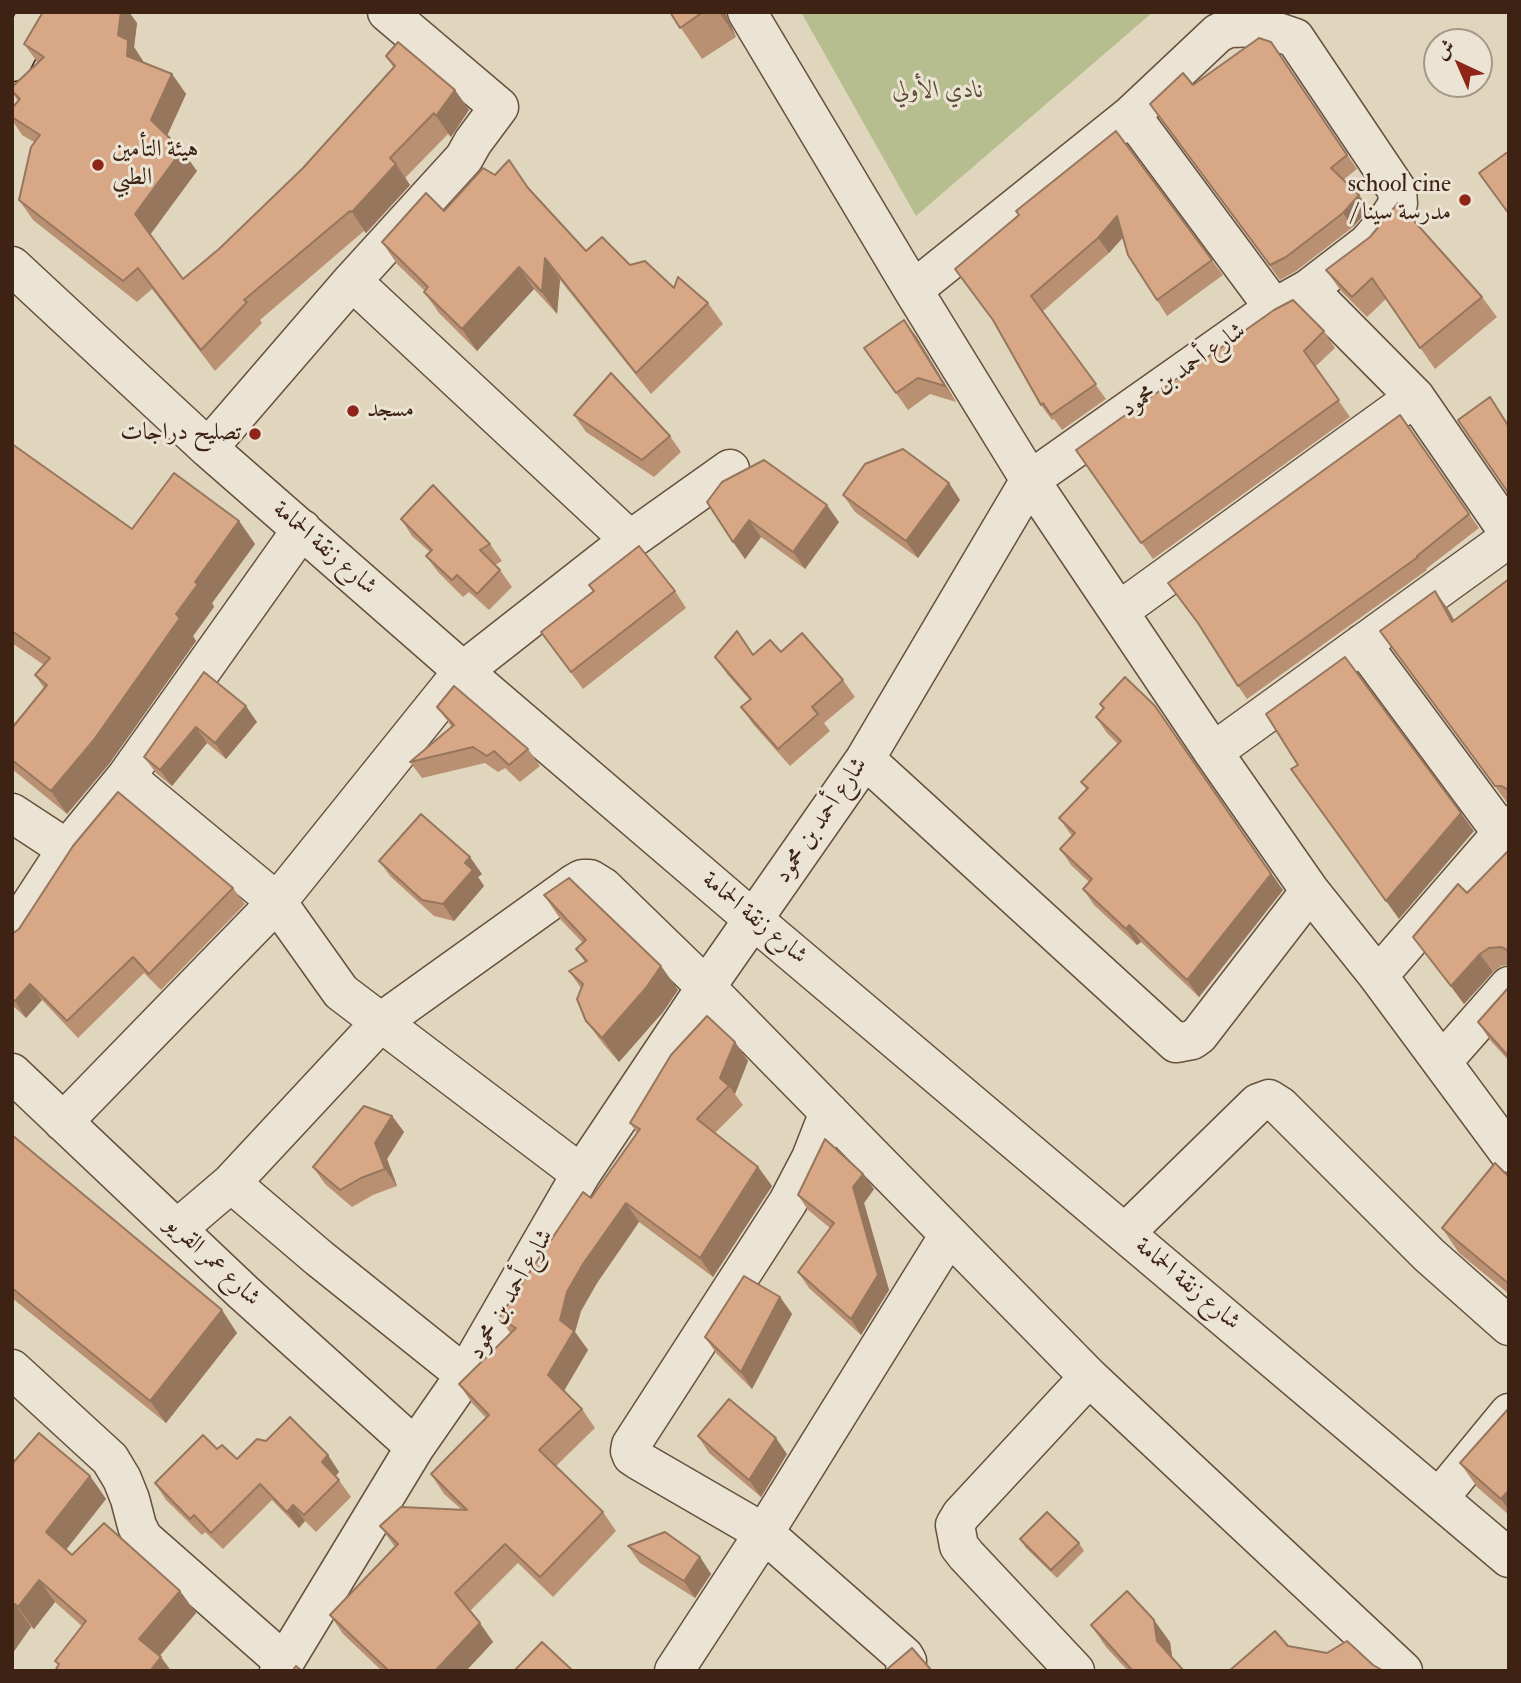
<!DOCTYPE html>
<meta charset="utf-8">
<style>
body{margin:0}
#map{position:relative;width:1521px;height:1683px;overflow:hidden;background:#e0d6bd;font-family:"IM FELL Double Pica",Amiri,serif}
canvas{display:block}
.frame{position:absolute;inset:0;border:14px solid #3e2314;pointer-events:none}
.north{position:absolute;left:1423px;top:28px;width:70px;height:70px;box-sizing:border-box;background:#ebe4d4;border:2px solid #a69787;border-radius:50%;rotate:316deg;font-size:19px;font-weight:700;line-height:28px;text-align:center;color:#3e2314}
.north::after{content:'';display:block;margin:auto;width:24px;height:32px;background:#8f2418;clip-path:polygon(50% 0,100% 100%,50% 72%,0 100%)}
</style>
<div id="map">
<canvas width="1521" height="1683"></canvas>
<div class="frame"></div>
<div class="north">ش</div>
</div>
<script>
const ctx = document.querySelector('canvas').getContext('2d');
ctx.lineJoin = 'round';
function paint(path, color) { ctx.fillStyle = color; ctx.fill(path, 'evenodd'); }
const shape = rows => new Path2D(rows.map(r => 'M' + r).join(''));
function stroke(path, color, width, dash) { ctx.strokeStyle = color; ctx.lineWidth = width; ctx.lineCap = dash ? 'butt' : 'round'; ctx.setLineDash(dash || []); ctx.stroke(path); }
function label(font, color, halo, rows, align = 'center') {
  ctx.font = font + ' "IM FELL Double Pica",Amiri,serif'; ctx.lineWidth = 6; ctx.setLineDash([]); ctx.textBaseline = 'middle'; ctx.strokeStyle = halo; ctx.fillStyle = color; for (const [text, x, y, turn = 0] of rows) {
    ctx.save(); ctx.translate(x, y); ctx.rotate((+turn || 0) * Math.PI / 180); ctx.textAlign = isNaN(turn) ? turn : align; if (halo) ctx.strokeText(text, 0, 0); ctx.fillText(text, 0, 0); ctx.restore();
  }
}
paint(shape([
 [801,12,1153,12,916,216]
]), '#b6bd8e');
const minor = shape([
 [747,12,913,290,1030,480,1213,752,1310,891,1378,976,1509,1153],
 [1131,115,1274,308],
 [12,266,208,448,463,671,755,921,1509,1558],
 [352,281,630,540],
 [1308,289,1415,397,1509,533],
 [208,448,352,281,464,158,473,142,499,107,387,12],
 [1119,611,1415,397],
 [1362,644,1502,833],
 [1213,752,1509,538],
 [865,759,1176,1043,1192,1040,1199,1035,1310,891],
 [126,777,277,902,341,992,581,1174],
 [12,813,67,849],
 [12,933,67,849,126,777,302,529],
 [1378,976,1509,825],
 [1442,1062,1509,986],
 [12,1073,243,1292,415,1447],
 [829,1112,811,1158,788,1202,631,1445,630,1451,632,1456,638,1460,764,1533,904,1656,907,1661,905,1671],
 [63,1122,277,902,463,671,630,540,730,469],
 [231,1183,319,1258,465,1375],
 [177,1229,231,1183,381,1022,575,883,582,879,590,879,603,887,706,987,1089,1377,1403,1671],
 [1125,1233,1258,1103,1269,1099,1280,1106,1429,1255,1509,1326],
 [12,1369,110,1459,122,1479,130,1499,137,1526,143,1538,284,1662],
 [1439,1498,1509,1413],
 [279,1671,415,1447,465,1375,581,1174,706,987,865,759,1030,480,1274,308,1308,289,1368,243,1387,221,1398,204,1397,190,1295,38,1263,27,1229,28,1218,33,1131,115,913,290],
 [674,1671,764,1533,949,1235],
 [1075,1671,966,1555,959,1546,955,1525,961,1515,1089,1377]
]);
const major = shape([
 [12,62,38,12]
]);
stroke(minor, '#66503e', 41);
stroke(major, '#3e2314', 41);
stroke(minor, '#ebe4d4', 38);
stroke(major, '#e0d6bd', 38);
paint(shape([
 [43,12,129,12,137,23,134,47,143,61,143,62,172,74,186,94,167,136,197,171,150,234,183,279,219,249,303,168,394,68,386,56,455,90,469,110,451,137,448,134,405,178,410,185,366,233,364,231,260,320,262,323,215,371,152,289,137,302,33,220,19,200,34,142,22,135,12,120,12,108,18,101,12,92,38,63,24,44],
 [670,12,725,12,736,37,702,59],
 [1271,42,1357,169,1343,180,1369,209,1353,227,1296,271,1280,280,1160,118,1193,85],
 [1116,131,1223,275,1167,316,1128,255,1123,237,1109,253,1042,312,1106,399,1062,430,1054,419,1052,420,1041,405,995,323,955,269,1019,215,1016,211],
 [495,175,529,188,586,251,630,265,674,288,708,303,723,324,651,394,560,280,557,314,534,289,477,351,439,313,424,292,425,291,397,264,382,242,444,211],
 [1326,270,1482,297,1497,317,1435,369,1386,299,1367,317,1341,291],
 [1324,331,1335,348,1315,367,1350,417,1153,559,1076,450],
 [916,336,956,402,930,394,908,410,864,348],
 [574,415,670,436,681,452,654,477,586,432],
 [1400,415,1479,528,1426,569,1427,570,1247,699,1238,686],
 [12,444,132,529,239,521,255,544,212,603,214,607,193,636,196,641,109,764,67,814,12,769,12,728,44,688,35,675,44,665,12,643],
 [949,483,960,500,918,558,855,512,843,495],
 [707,502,839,522,805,569,761,537,745,559],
 [401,519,490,544,502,561,495,565,500,570,512,587,489,610,469,592,463,597,438,572,426,556,430,552,412,536],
 [1509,579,1509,804,1508,804,1380,631,1448,609,1454,620],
 [593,591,675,591,686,608,583,689,541,632],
 [781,652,843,680,855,697,824,723,830,731,790,766,753,724,741,707,750,700,727,674,715,657],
 [204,672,257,722,226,759,207,743,172,786,156,773,144,757],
 [1100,704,1283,890,1199,997,1141,942,1137,945,1094,905,1083,889,1089,882,1071,865,1060,849,1072,836,1059,818,1086,789,1081,782,1118,744,1107,733,1096,717,1103,709],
 [437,707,528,749,540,766,520,782,505,768,498,772,485,763,422,778,410,762,452,727],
 [1509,850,1509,965,1501,966,1493,972,1464,1004,1413,937,1467,893],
 [379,861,482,874,478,877,484,886,454,921,434,916,391,877],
 [233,888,245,904,161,990,144,973,78,1038,42,1000,26,1018,12,1005,12,934],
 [544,895,661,966,678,990,663,1012,619,1062,604,1045,586,1021,581,988,569,971,585,962,576,949,583,943,561,920],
 [1509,987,1509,1061,1490,1040,1478,1022],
 [735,1042,748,1061,735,1094,743,1105,715,1133,758,1167,772,1186,713,1277,639,1222,597,1283,581,1311,575,1332,588,1350,564,1391,582,1409,595,1428,556,1466,603,1512,616,1531,553,1597,518,1563,470,1611,493,1642,466,1671,382,1671,343,1634,330,1615,395,1547,380,1526,461,1509,444,1494,431,1474,486,1418,472,1403,459,1384,511,1334,499,1318,591,1198,637,1133,630,1123],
 [392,1116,404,1132,387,1159,397,1186,373,1195,352,1207,325,1184,313,1167],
 [12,1135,237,1333,166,1423,12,1298],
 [863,1174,874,1189,864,1203,889,1290,861,1335,809,1288,798,1272,830,1228,808,1210,798,1195],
 [1509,1177,1509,1294,1459,1253,1442,1228],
 [780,1297,792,1314,752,1389,716,1353,705,1337],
 [1509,1408,1509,1515,1477,1487,1460,1463],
 [698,1436,787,1454,761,1497,709,1453],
 [217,1449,237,1459,328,1455,339,1472,336,1476,351,1497,316,1532,305,1521,299,1528,272,1500,223,1549,205,1532,202,1535,166,1500,155,1483],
 [12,1464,90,1476,106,1499,66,1549,72,1555,180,1591,196,1613,160,1656,171,1671,55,1671,58,1665,55,1661,82,1626,55,1602,34,1629,31,1627,12,1654],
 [1020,1539,1079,1543,1084,1551,1057,1578,1026,1548],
 [628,1546,700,1557,711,1574,695,1598,640,1563],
 [1091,1625,1170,1642,1172,1657,1184,1671,1128,1671,1106,1647]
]), '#ba9073');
paint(shape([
 [121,12,129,12,137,23,134,47,143,61,142,77,127,56,118,35],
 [719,12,725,12,736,37],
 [172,74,186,94,165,140,151,120],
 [455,90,469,110,451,137,436,116],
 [182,150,197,171,150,235,135,214],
 [396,164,410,185,366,233,352,212],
 [1359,195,1369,209,1353,227,1343,213],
 [1117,216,1128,232,1109,253,1098,238],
 [545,258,560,280,557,314,542,292],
 [519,267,534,289,477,351,462,329],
 [904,320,916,336,956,402,945,386],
 [949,483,960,500,918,558,906,541],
 [827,505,839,522,805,569,793,552],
 [749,520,761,537,745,559,733,542],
 [239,521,255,544,212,603,214,607,193,636,196,641,109,764,67,814,51,791,176,614,195,582],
 [1435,591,1448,609,1465,640,1452,622],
 [246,706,257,722,226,759,215,743],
 [1166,722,1283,890,1199,997,1187,980],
 [196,727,207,743,172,786,160,770],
 [1461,813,1474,831,1399,919,1386,901],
 [470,857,482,874,478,877,484,886,454,921,443,904,465,863],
 [1129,925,1141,942,1137,945,1126,929],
 [1480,954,1493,972,1464,1004,1451,986],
 [661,966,678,990,663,1012,619,1062,602,1038],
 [30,984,42,1000,26,1018,15,1001],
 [735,1042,748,1061,735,1094,729,1086,720,1078],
 [392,1116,404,1132,387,1159,397,1186,385,1169,375,1143],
 [758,1167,772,1186,713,1277,700,1258],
 [863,1174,874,1189,864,1203,889,1290,861,1335,851,1319,853,1187],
 [626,1203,639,1222,597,1283,581,1311,575,1332,588,1350,562,1394,548,1375,560,1320,567,1292,583,1264],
 [780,1297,792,1314,752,1389,741,1372],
 [222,1310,237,1333,166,1423,150,1401],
 [776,1438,787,1454,761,1497,749,1480],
 [328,1455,339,1472,333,1478,322,1462],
 [90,1476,106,1499,62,1555,46,1532],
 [1509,1490,1509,1510,1501,1499],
 [293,1505,305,1521,299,1528,287,1512],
 [700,1557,711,1574,695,1598,684,1581],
 [39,1580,55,1602,34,1629,18,1607],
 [180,1591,196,1613,154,1662,139,1639],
 [15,1604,31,1627,12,1654,12,1608],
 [1154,1620,1170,1642,1173,1663,1157,1641],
 [480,1623,493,1642,466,1671,435,1671],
 [161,1657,171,1671,150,1671]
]), '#97765e');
const building = shape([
 [43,12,121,12,118,35,128,40,127,56,172,74,151,120,182,150,135,214,183,279,219,249,303,168,395,66,386,56,398,42,455,90,436,116,434,113,390,158,396,164,352,212,350,211,244,300,247,302,201,350,138,268,123,281,19,200,31,147,40,135,12,117,12,108,20,99,12,91,12,87,44,57,24,44,43,12],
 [670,12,703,12,680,28,670,12],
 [1259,38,1271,42,1347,155,1331,168,1359,195,1343,213,1286,257,1270,265,1150,104,1183,73,1193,85,1259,38],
 [1116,131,1212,260,1157,300,1128,255,1117,216,1098,238,1031,296,1096,384,1051,415,1043,403,1041,405,993,320,955,269,1019,215,1016,211,1116,131],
 [1509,151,1509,214,1479,173,1509,151],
 [509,160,528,188,586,251,602,237,630,265,645,261,674,288,678,277,708,303,636,373,545,258,542,292,519,267,462,329,424,292,428,287,382,242,426,193,444,211,483,168,495,175,509,160],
 [1398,203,1482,297,1420,348,1372,278,1352,297,1326,270,1370,237,1398,203],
 [1293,300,1324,331,1304,351,1339,400,1141,543,1076,450,1274,310,1293,300],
 [904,320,945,386,918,378,896,393,864,348,904,320],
 [611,373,670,436,642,460,574,415,611,373],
 [1490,397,1509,427,1509,494,1458,420,1490,397],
 [1400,415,1469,514,1417,556,1418,557,1238,686,1198,623,1168,583,1400,415],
 [12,444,132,529,174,473,239,521,195,582,198,584,176,614,180,618,93,741,51,791,12,760,12,728,47,685,35,675,50,658,12,631,12,444],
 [903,449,949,483,906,541,843,495,865,464,903,449],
 [764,460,827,505,793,552,749,520,733,542,707,502,722,482,764,460],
 [433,485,490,544,480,550,500,570,477,594,457,575,452,580,426,556,432,550,401,519,433,485],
 [639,546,675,591,571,672,541,632,594,591,589,585,639,546],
 [1509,579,1509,790,1501,786,1495,786,1380,631,1435,591,1452,622,1509,579],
 [737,631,753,655,770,640,781,652,802,633,843,680,812,707,818,714,778,749,741,707,751,699,715,657,737,631],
 [1345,657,1461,813,1386,901,1291,769,1298,765,1266,714,1345,657],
 [204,672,246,706,215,743,196,727,160,770,144,757,204,672],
 [1125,677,1155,706,1271,874,1187,980,1129,925,1126,929,1083,889,1092,879,1060,849,1075,833,1059,818,1088,788,1081,782,1121,741,1096,717,1104,708,1100,704,1125,677],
 [454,686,528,749,509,765,494,751,487,756,473,747,410,762,454,725,437,707,454,686],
 [118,792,233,888,149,974,133,957,67,1021,30,984,15,1001,12,999,12,934,19,929,73,846,118,792],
 [421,814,470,857,465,863,473,870,443,904,422,900,379,861,421,814],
 [1509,850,1509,951,1501,947,1489,948,1480,954,1451,986,1413,937,1458,884,1467,893,1509,850],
 [569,878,661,966,646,988,602,1038,586,1021,577,999,583,984,569,971,587,961,576,949,586,940,544,895,569,878],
 [1509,987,1509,1057,1478,1022,1509,987],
 [707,1016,735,1042,720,1078,729,1086,697,1119,758,1167,700,1258,626,1203,583,1264,567,1292,560,1320,574,1331,548,1375,582,1409,539,1450,603,1512,540,1577,505,1544,455,1593,480,1623,435,1671,389,1671,330,1615,398,1544,380,1526,401,1507,467,1510,431,1474,489,1415,459,1384,516,1328,499,1318,583,1192,591,1198,640,1129,630,1123,671,1055,707,1016],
 [364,1106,392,1116,375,1143,385,1169,361,1178,340,1190,313,1167,364,1106],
 [12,1135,222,1310,150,1401,12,1288,12,1135],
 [825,1139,863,1174,853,1187,878,1275,851,1319,798,1272,834,1223,798,1195,825,1139],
 [1495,1163,1509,1177,1509,1284,1442,1228,1495,1163],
 [744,1276,780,1297,741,1372,705,1337,744,1276],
 [729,1399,776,1438,749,1480,698,1436,729,1399],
 [1509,1408,1509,1490,1501,1499,1460,1463,1509,1408],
 [290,1417,328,1455,322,1462,339,1480,304,1515,293,1505,287,1512,260,1484,211,1533,194,1515,190,1519,155,1483,203,1435,217,1449,222,1445,237,1459,257,1439,266,1441,290,1417],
 [39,1433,90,1476,46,1532,72,1555,104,1523,180,1591,139,1639,161,1657,150,1671,55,1671,59,1664,55,1661,86,1621,39,1580,18,1607,15,1604,12,1608,12,1464,39,1433],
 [1047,1512,1079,1543,1051,1570,1020,1539,1047,1512],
 [665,1532,700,1557,684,1581,628,1546,665,1532],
 [1127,1591,1154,1620,1157,1641,1184,1671,1133,1671,1091,1625,1127,1591],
 [1275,1631,1288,1646,1327,1653,1347,1641,1373,1665,1382,1670,1390,1671,1229,1671,1275,1631],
 [542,1642,573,1671,514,1671,542,1642],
 [912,1648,932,1671,885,1671,912,1648],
 [296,1666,302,1671,292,1671,296,1666]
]);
paint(building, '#d8a886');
stroke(building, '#97765e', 2);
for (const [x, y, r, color] of [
 [98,165,7,"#8f2418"],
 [1465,200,7,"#8f2418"],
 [353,411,7,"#8f2418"],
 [255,434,7,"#8f2418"]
]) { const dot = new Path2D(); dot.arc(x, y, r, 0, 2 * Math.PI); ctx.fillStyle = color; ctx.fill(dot); stroke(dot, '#ebe4d4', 2.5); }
label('italic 24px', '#5c4a32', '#ebe4d4', [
 ["نادي الأولي",938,92]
]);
label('24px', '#3e2314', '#ebe4d4', [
 ["هيئة التأمين",112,151],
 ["الطبي",112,179],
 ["school cine",1451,186,"right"],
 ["/ مدرسة سينا",1451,214,"right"],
 ["مسجد",367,411],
 ["تصليح دراجات",241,434,"right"]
], 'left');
label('24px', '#3e2314', '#ebe4d4', [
 ["شارع أحمد بن محمود",1184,371,-35],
 ["شارع زنقة الحمامة",324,549,41],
 ["شارع أحمد بن محمود",822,821,-56],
 ["شارع زنقة الحمامة",754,919,40],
 ["شارع عمر القريو",212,1262,43],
 ["شارع زنقة الحمامة",1187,1285,40],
 ["شارع أحمد بن محمود",512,1295,-60]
]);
</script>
